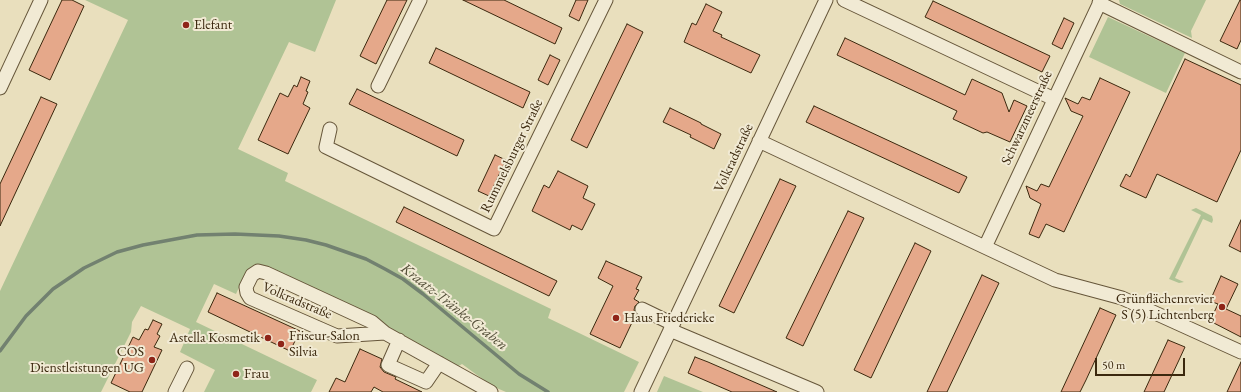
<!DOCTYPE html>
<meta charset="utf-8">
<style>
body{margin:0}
#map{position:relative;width:1241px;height:392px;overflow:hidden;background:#e9dfbd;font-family:"EB Garamond",serif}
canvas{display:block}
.scale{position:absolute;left:1095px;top:358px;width:90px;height:18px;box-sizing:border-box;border:2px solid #3b280e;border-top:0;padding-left:5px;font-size:12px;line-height:14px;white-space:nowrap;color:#3b280e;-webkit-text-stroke:3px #f1ead4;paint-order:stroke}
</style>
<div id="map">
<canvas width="1241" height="392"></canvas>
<div class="scale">50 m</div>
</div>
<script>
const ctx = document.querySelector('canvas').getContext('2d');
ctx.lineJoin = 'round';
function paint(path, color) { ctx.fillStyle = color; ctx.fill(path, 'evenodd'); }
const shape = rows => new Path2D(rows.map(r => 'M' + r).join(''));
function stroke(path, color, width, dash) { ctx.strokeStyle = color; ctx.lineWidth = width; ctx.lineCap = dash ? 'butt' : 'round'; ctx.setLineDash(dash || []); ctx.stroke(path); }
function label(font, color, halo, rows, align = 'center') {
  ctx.font = font + ' "EB Garamond",serif'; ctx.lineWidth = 4; ctx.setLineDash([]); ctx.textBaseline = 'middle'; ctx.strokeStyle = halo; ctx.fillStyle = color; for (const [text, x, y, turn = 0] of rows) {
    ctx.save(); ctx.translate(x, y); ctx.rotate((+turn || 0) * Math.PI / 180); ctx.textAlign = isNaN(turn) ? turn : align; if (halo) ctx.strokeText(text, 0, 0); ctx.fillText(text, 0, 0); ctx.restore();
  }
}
paint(shape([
 [85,0,336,0,315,52,289,42,238,149,288,173,285,181,551,309,548,318,639,362,624,392,506,392,492,386,462,364,457,367,390,329,376,318,267,266,261,265,253,267,245,274,236,294,214,284,196,322,317,380,311,392,204,392,215,370,180,352,190,329,141,306,132,322,131,332,101,392,0,392,0,291,128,20],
 [1119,0,1206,0,1191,31,1192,38,1120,4],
 [1108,17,1185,53,1166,93,1089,57],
 [1196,208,1212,216,1213,220,1212,223,1203,219,1175,278,1184,282,1179,283,1169,279,1201,215,1191,210],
 [664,376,703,392,657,392]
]), '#b0c395');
stroke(shape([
 [0,351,26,316,53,289,84,268,117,252,143,245,197,235,235,234,279,236,306,240,326,245,366,259,385,269,403,279,423,294,519,374,548,392]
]), '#728170', 3.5);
const building = shape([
 [62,0,72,0,84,6,50,80,29,70,62,0],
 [387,0,407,0,376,64,360,56,387,0],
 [463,0,504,0,562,28,555,44,463,0],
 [576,0,588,0,579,21,569,16,576,0],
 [1240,0,1241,0,1241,40,1237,49,1220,41,1240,0],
 [933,1,1050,56,1042,72,925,17,933,1],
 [706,4,722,12,713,31,722,35,721,37,760,55,751,73,684,42,692,23,696,25,706,4],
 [1064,18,1074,23,1062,49,1052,44,1064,18],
 [627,24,643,32,587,148,571,140,627,24],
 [845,38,965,95,972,79,1002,93,1009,112,1014,100,1027,106,1010,142,987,132,983,133,953,119,957,111,837,55,845,38],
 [436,48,530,92,523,108,429,63,436,48],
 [550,55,560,60,548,85,538,80,550,55],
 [1185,59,1241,85,1241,150,1217,202,1157,174,1146,198,1120,186,1126,174,1130,177,1185,59],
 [301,77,310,81,306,91,308,92,303,104,310,108,288,154,258,140,280,93,288,97,294,85,297,87,301,77],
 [1100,78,1130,92,1064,232,1046,224,1039,238,1029,234,1041,204,1030,198,1026,186,1037,191,1041,184,1049,187,1083,116,1071,111,1065,98,1078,104,1082,97,1090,100,1100,78],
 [357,89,464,140,457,156,349,104,357,89],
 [41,97,57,104,0,226,0,184,41,97],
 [814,106,967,177,959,193,806,122,814,106],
 [670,108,701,123,701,124,721,134,714,149,690,137,691,135,663,122,670,108],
 [495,155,506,160,489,196,478,191,495,155],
 [558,171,588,186,583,198,595,204,582,230,572,225,570,230,532,211,544,185,549,188,558,171],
 [780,179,796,186,734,313,719,306,780,179],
 [404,207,557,281,549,296,396,222,404,207],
 [848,211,864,218,803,346,786,338,848,211],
 [1241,220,1241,252,1229,246,1241,220],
 [915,243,931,251,871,378,854,370,915,243],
 [606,261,642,277,636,289,639,290,634,299,639,302,635,306,634,310,636,314,620,348,590,334,613,286,598,278,606,261],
 [982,275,999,283,969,346,947,392,927,392,982,275],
 [1221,276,1238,284,1226,309,1241,316,1241,337,1210,321,1218,304,1210,301,1221,276],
 [217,293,300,331,290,351,208,312,217,293],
 [1100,308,1116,315,1086,380,1080,392,1061,392,1100,308],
 [153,320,162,324,157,334,160,336,154,347,162,350,142,392,130,392,111,383,133,337,139,340,145,329,148,330,153,320],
 [1168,340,1185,347,1179,360,1164,392,1144,392,1168,340],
 [360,349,382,359,380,367,384,372,396,377,395,379,422,392,383,392,374,387,371,392,329,392,336,378,345,382,360,349],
 [695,357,708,362,777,392,732,392,688,373,695,357],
 [1241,362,1241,392,1227,392,1241,362]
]);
paint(building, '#e5a88a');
stroke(building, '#3b280e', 1);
const minor = shape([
 [844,0,1054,99],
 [1099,3,1241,72],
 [378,86,420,0],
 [0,88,41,0],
 [330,129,326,147,494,229,606,0],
 [759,141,1055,280,1122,298,1241,352],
 [985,247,1101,0],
 [642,309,673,324],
 [670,330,817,392],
 [385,333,337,336,250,298,247,293,246,287,252,275,258,271,266,273,372,322,385,333,491,392],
 [399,340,388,365,426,382,439,363],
 [175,392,187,368],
 [641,392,826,0]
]);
stroke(minor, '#66563a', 15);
stroke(minor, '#f1ead4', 13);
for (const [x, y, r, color] of [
 [186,25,4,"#8f2418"],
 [1222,307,4,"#8f2418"],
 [616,318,4,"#8f2418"],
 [268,338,4,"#8f2418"],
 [281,344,4,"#8f2418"],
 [152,360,4,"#8f2418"],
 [236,374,4,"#8f2418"]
]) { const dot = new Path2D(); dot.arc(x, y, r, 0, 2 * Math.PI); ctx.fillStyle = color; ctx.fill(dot); stroke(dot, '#f1ead4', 1.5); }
label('14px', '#3b280e', '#f1ead4', [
 ["Elefant",194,25],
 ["Grünflächenrevier",1214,299,"right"],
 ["S (5) Lichtenberg",1214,315,"right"],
 ["Haus Friederieke",624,318],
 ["Friseur-Salon",289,336],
 ["Silvia",289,352],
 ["Astella Kosmetik",260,338,"right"],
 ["COS",144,352,"right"],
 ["Dienstleistungen UG",144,368,"right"],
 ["Frau",244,374]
], 'left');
label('14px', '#3b280e', '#f1ead4', [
 ["Schwarzmeerstraße",1027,118,-65],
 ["Rummelsburger Straße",512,156,-64],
 ["Volkradstraße",734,158,-65],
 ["Volkradstraße",297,301,23]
]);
label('italic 15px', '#524d37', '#f1ead4', [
 ["Kraatz-Tränke-Graben",454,307,38]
]);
</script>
